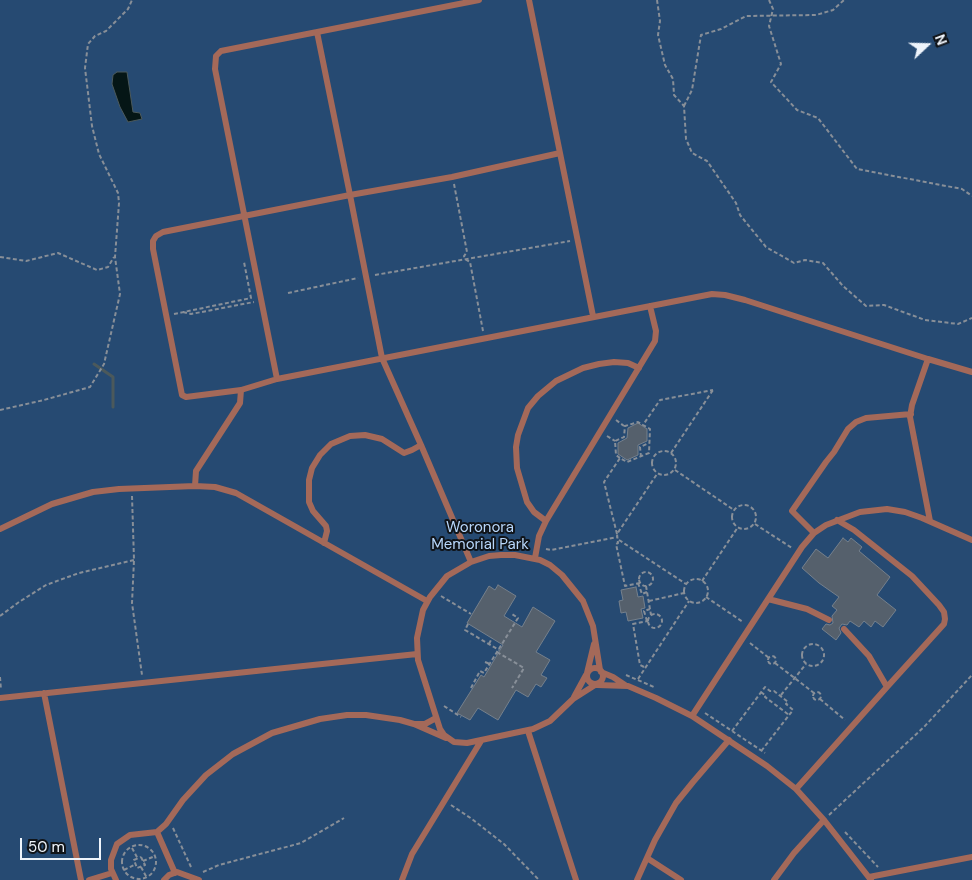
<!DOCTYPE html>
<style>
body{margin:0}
#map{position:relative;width:972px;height:880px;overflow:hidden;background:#232c37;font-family:"DM Sans",sans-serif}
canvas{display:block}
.north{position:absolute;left:902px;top:20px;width:50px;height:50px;-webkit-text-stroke:4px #101419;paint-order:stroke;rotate:69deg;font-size:14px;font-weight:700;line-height:20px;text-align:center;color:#eef4fb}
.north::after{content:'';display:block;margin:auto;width:18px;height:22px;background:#eef4fb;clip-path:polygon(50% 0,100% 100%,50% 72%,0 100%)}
.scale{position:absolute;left:20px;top:838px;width:81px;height:22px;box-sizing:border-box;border:2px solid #eef4fb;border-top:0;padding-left:6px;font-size:15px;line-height:18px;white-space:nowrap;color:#eef4fb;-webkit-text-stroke:4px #101419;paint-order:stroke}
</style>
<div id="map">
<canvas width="972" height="880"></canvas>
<div class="north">N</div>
<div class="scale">50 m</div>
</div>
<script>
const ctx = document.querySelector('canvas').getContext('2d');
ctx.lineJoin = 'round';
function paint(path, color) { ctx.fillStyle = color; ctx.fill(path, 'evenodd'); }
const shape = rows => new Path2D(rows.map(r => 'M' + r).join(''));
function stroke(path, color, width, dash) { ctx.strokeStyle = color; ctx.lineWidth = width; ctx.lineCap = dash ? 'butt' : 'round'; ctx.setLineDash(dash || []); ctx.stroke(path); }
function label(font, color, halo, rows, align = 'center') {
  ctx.font = font + ' "DM Sans",sans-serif'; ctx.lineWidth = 4; ctx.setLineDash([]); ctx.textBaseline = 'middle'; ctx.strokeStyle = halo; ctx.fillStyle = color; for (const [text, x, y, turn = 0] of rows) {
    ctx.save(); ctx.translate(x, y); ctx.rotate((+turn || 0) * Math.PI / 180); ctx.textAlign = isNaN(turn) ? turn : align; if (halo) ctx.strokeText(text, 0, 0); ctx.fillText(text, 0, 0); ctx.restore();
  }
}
paint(shape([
 [0,0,972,0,972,880,0,880]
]), '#264a72');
const water = shape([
 [117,72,127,72,133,112,140,113,142,119,128,122,120,107,112,84,113,75,117,72]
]);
paint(water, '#051616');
stroke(water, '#4b595b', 1);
stroke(shape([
 [94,364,113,377,113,407]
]), '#4b595b', 3);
const building = shape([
 [638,423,647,429,647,441,638,445,638,455,627,460,618,454,618,443,627,438,628,428,638,423],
 [843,538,848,542,851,538,862,547,859,551,890,577,877,595,896,610,883,627,875,621,871,627,864,621,859,627,850,621,847,625,842,624,839,628,841,633,836,640,822,629,826,624,830,625,833,623,832,616,837,610,832,606,839,597,819,583,802,568,816,549,828,558,843,538],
 [498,585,516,596,504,616,522,627,533,607,555,621,536,652,550,660,541,675,547,678,541,687,536,684,528,697,516,690,498,720,478,708,470,720,457,713,481,675,484,677,503,645,467,623,489,586,495,590,498,585],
 [636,587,638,597,643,596,645,608,641,609,643,618,628,621,626,612,621,613,619,601,623,600,621,590,636,587]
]);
paint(building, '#55606c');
stroke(building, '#75808c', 1);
stroke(shape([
 [657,0,660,21,658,35,665,65,673,79,674,95,684,106,686,139,692,153,707,161,736,203,740,215,766,247,794,263,805,260,823,263,843,286,866,306,884,305,925,320,958,324,972,318],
 [769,0,773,9,769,26,781,64,771,82,797,110,818,118,857,169,962,189,972,196],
 [684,106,692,90,701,35,721,29,746,16,816,15,833,10,844,0],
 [454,184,467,252,464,256,465,259,470,262,483,331],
 [0,257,26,261,58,253,97,270,108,267,114,257],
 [375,275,570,241],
 [288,293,358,278],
 [183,312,191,314,254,302],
 [174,314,251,298,244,262],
 [0,410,44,400,90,387,104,364,120,294,115,257,119,203,118,193,99,154,92,126,85,68,88,44,95,36,106,31,128,9,132,0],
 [616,420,624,426],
 [607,436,615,441],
 '652 463a12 12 0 1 1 24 0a12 12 0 1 1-24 0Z',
 [671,453,713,390],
 [641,457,640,447,649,443],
 [620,458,616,455,615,441,624,437,625,426,638,422,643,425],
 [675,470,734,510],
 [132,496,134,560,132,603,142,675],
 '732 517a12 12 0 1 1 24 0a12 12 0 1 1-24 0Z',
 [755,524,792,548],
 [617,534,604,482,620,458,627,462,649,453,650,429,643,425,660,400,713,390],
 [619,540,686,584],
 [546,549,551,550,617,537],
 '639 579a7 7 0 1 1 14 0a7 7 0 1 1-14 0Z',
 '684 591a12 12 0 1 1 24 0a12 12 0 1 1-24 0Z',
 [702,581,738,527],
 [638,583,642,594,647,592],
 [640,583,625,586,616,544,618,543,617,534,657,474],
 [646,586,651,615],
 [441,596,471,614],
 [706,597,743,622],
 [649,601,684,593],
 '648 621a7 7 0 1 1 14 0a7 7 0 1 1-14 0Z',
 [0,616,19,602,46,585,79,573,134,560],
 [647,621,644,611,650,609],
 [468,624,465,630,499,650],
 [750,643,769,658],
 '802 655a11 11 0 1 1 22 0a11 11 0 1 1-22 0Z',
 [489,644,492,638],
 [497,652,524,668,512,688],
 '768 660a4 4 0 1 1 8 0a4 4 0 1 1-8 0Z',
 [485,662,490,664],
 [775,663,814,693],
 [644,667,640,665,633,624,648,621],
 [626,675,654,687],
 [0,677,1,690],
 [638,679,689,601],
 [471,688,480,671,484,673,518,618,512,614],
 '813 696a4 4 0 1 1 8 0a4 4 0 1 1-8 0Z',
 [761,692,766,696,765,697,789,715],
 [781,695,806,664],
 [820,699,845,720],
 [444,706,461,717],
 [705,713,765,753],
 [732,731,765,687,770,691,774,691,788,702,786,704,793,710,762,750],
 [451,805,472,819,504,844,539,880],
 [829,815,924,727,972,675],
 [173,828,191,867],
 [845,832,878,867],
 '122 862a17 17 0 1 1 34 0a17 17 0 1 1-34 0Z',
 [132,848,138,859],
 [141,857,145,865,137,868,134,860,141,857],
 [143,861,155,856],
 [141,867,147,878],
 [124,870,136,864],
 [203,872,219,865,301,843,344,818]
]), '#888f98', 2, [4, 2.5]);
stroke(shape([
 [529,0,560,153],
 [928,359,972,372],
 [277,379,215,69,216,56,221,51,226,50,479,0],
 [241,390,186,397,182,395,153,249,153,241,156,236,163,232,350,195,317,32],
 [421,445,382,358,350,195,452,177,560,153,593,316],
 [195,486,196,471,240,403,241,390,277,379,712,294,725,295,745,300,928,359,912,405,910,417,930,521],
 [837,520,854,530,912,576,939,605,944,612,945,619,944,624,887,687],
 [546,521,534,512,527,502,517,468,516,447,518,435,528,408,538,396,556,381,583,368,599,364,614,362,628,363,639,368],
 [0,529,52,504,93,492,119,489,195,486,215,487,236,493,427,601],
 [814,533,792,511,826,462,834,452,848,429,856,422,866,418,911,414],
 [324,543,327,531,326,526,313,511,309,502,309,480,312,468,320,455,331,444,350,436,365,435,382,439,404,453,412,450,421,445,471,562],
 [535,558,539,536,546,521,655,341,656,331,650,306],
 [768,599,807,609,829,620],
 '587 676a8 8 0 1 1 16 0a8 8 0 1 1-16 0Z',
 [601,672,613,677,625,685],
 [587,673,594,644],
 [595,685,573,699,550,721,533,729,467,743,454,742,444,735,440,729,418,660,417,638,423,610,430,597,447,576,471,562,489,556,501,555,515,555,540,560,550,565,562,575,583,601,593,626,600,670],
 [597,685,628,686,656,698,692,716,767,766,796,789,824,820,871,880],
 [44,693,81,880],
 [574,697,586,675],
 [0,698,417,654],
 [692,716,802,547,814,533,826,525,860,512,887,509,905,512,922,518,972,540],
 [415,724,425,724,436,718],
 [528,731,576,880],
 [796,789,887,687,869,656,844,629],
 [157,832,175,873],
 [647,858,681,880],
 [869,877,972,857],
 [89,880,112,873],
 [116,880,111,869,111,860,117,844,130,835,157,832,166,824,183,800,206,775,233,754,272,733,320,719,347,715,366,715,400,720,414,724,446,738],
 [164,880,169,875,177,872,199,880],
 [402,880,412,854,481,741],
 [637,880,655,840,676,803,693,782,729,740],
 [774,880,794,853,824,820]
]), '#a46959', 6);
label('15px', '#b8d7fb', '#101419', [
 ["Woronora",480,528],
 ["Memorial Park",480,545]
]);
</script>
